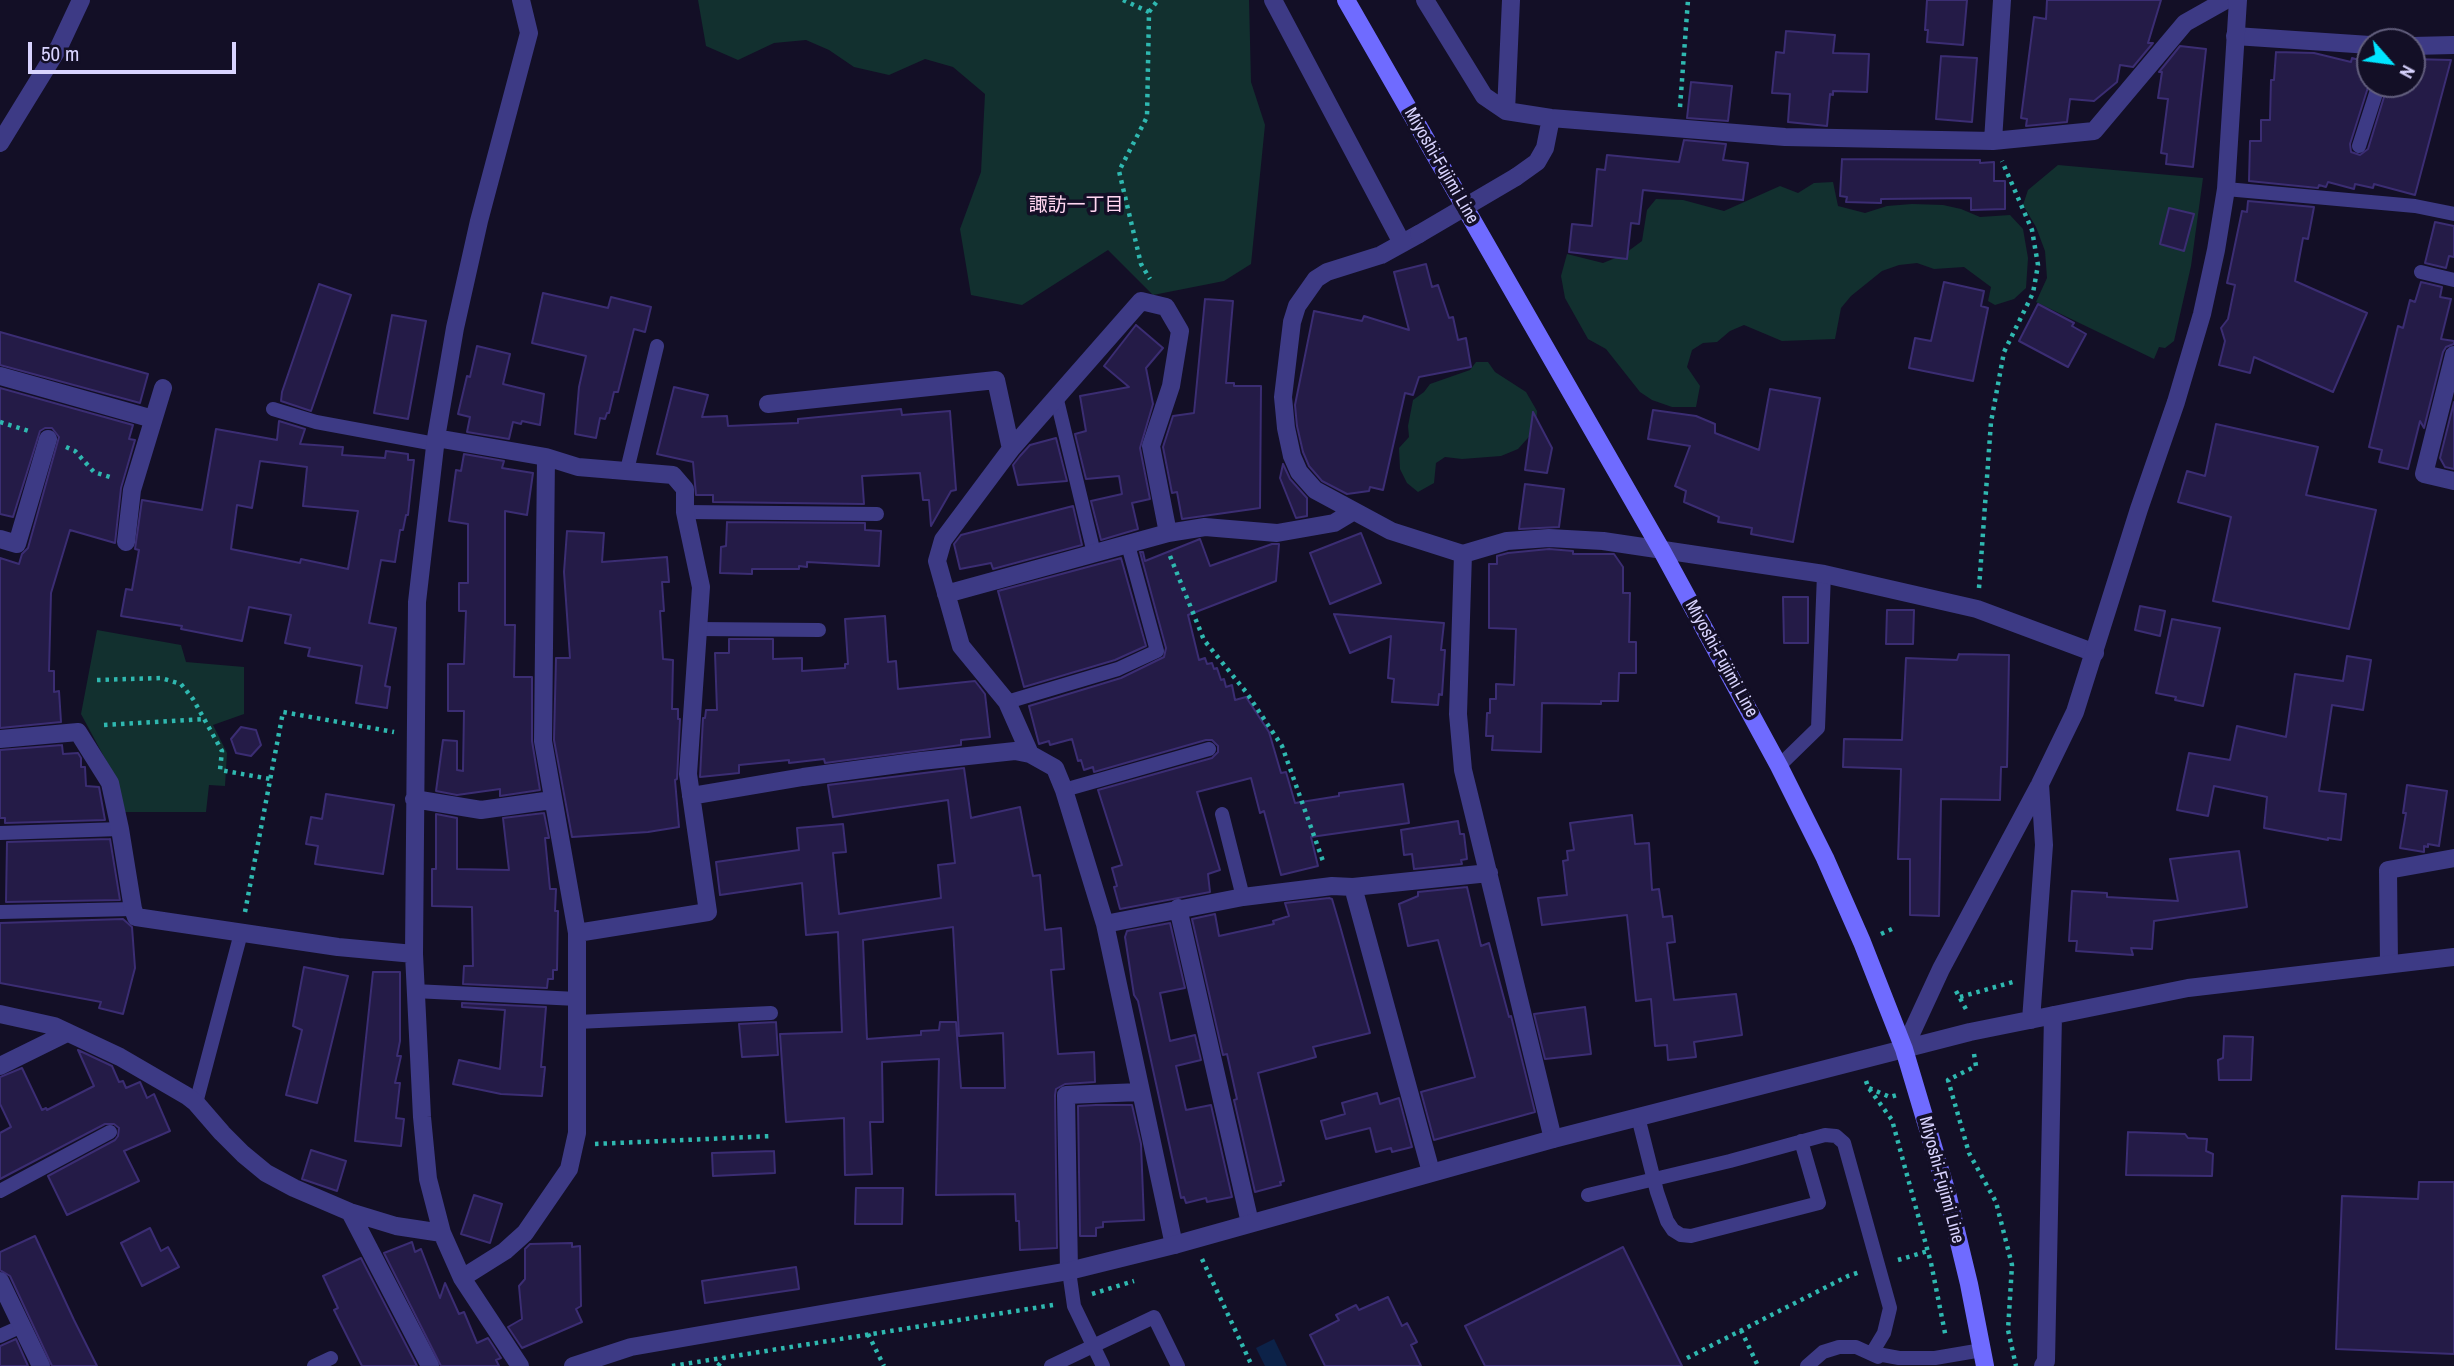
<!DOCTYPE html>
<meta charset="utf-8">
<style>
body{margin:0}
#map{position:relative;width:2454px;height:1366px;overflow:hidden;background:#130f26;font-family:"Archivo Narrow",sans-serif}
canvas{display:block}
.north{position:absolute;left:2356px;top:28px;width:70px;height:70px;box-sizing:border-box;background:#130f26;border:2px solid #625e7d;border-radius:50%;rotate:118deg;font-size:19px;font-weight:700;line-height:28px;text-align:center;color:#d9d4ff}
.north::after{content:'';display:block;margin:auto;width:24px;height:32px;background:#00e5ff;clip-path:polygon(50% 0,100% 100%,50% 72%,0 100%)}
.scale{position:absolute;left:28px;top:42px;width:208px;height:32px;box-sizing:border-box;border:4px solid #d9d4ff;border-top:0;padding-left:9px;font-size:21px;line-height:24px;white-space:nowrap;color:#d9d4ff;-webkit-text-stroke:5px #130f26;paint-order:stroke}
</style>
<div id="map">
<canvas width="2454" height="1366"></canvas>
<div class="north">N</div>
<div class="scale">50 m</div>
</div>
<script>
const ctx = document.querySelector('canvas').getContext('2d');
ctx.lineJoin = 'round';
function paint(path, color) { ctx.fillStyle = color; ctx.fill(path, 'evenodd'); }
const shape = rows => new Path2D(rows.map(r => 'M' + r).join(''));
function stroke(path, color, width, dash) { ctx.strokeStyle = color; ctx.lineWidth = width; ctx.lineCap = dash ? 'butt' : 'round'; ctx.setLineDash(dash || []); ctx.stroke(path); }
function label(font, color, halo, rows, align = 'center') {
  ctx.font = font + ' "Archivo Narrow","Noto Sans JP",sans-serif'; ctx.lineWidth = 7; ctx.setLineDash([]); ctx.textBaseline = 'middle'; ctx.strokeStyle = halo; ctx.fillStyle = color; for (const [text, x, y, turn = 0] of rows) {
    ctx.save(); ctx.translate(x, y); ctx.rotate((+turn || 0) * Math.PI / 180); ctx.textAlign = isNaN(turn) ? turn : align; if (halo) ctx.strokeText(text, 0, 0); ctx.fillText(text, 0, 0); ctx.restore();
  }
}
paint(shape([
 [698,0,1249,0,1251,82,1265,125,1251,264,1224,281,1153,295,1108,250,1022,305,971,295,960,229,981,172,985,94,953,67,925,59,889,75,854,67,829,50,806,40,774,43,738,60,706,46],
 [2058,165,2203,178,2191,266,2174,341,2165,348,2159,347,2154,359,2036,302,2047,278,2045,251,2036,227,2023,205,2028,190],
 [1833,182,1838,206,1865,213,1887,206,1912,204,1943,205,1961,209,1980,217,2010,215,2023,229,2028,258,2026,288,2014,299,1995,305,1988,301,1991,287,1964,267,1934,269,1917,263,1899,265,1882,271,1851,296,1841,308,1835,339,1782,341,1744,325,1730,331,1717,342,1703,343,1692,350,1687,367,1700,386,1696,407,1672,407,1652,400,1640,392,1606,349,1588,339,1565,298,1561,276,1567,254,1603,263,1623,255,1642,241,1647,210,1656,199,1683,200,1724,211,1780,186,1798,193,1814,183],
 [1476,362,1488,362,1495,372,1526,392,1537,411,1536,429,1518,449,1501,456,1462,459,1445,457,1436,463,1434,483,1418,492,1407,483,1400,469,1399,448,1409,437,1408,426,1413,400,1424,392,1430,384,1470,370],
 [97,630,181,645,186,662,244,667,244,714,213,725,227,753,225,786,209,785,206,812,125,812,116,779,81,714]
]), '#12302f');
paint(shape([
 [1274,1339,1287,1366,1265,1366,1256,1348]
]), '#0c2248');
const building = shape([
 [1927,0,1967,0,1963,45,1927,42,1928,30,1925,30,1927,0],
 [2047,0,2161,0,2148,43,2153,43,2133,67,2120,65,2117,82,2094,101,2070,99,2067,122,2026,126,2027,119,2021,118,2034,17,2046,19,2047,0],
 [1786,31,1835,35,1833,53,1869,54,1867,92,1833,91,1833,95,1830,94,1827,126,1788,122,1790,94,1772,93,1776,52,1784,53,1786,31],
 [2180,46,2206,49,2193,167,2166,164,2167,154,2161,153,2168,99,2158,98,2162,72,2159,72,2180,46],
 [2276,52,2314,53,2351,62,2352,58,2370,63,2370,81,2350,144,2351,152,2360,155,2368,149,2388,84,2412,84,2412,59,2451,60,2415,195,2374,184,2373,188,2355,184,2354,189,2328,182,2326,187,2319,185,2318,188,2249,181,2250,141,2261,141,2261,120,2270,120,2271,80,2274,80,2276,52],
 [1941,56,1977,58,1972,122,1936,119,1941,56],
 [1691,82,1732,86,1728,121,1687,118,1691,82],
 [1684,140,1726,144,1723,160,1748,163,1743,200,1643,190,1639,224,1631,223,1627,259,1569,252,1572,224,1592,226,1597,169,1605,170,1607,155,1679,162,1684,140],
 [1842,159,1980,160,1980,163,1994,162,1994,181,2005,181,2005,209,1971,210,1971,198,1881,199,1881,203,1846,202,1847,197,1840,196,1842,159],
 [2248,201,2314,207,2308,239,2303,238,2295,281,2367,313,2333,392,2254,357,2250,373,2219,365,2225,341,2221,328,2228,319,2235,285,2227,283,2242,211,2247,212,2248,201],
 [2169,208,2194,214,2184,251,2160,244,2169,208],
 [2435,222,2454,226,2454,257,2449,256,2446,268,2425,263,2435,222],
 [1426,264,1432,287,1438,285,1449,318,1453,317,1458,340,1466,338,1471,367,1419,377,1413,395,1405,393,1383,490,1370,487,1369,491,1347,494,1322,481,1309,466,1303,452,1297,426,1295,405,1314,311,1362,321,1364,316,1409,330,1394,272,1426,264],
 [1944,282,1984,291,1981,306,1988,308,1973,381,1909,368,1915,338,1931,341,1944,282],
 [2421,282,2442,287,2440,297,2451,299,2441,339,2454,341,2454,344,2446,347,2443,352,2424,428,2420,421,2408,469,2379,462,2382,450,2369,447,2398,326,2403,328,2410,300,2415,302,2421,282],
 [319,284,351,295,311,411,281,401,282,392,319,284],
 [543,293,608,308,611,297,651,307,645,332,634,329,618,392,614,392,609,413,607,413,605,419,600,418,596,438,575,434,579,387,586,356,532,343,543,293],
 [1205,299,1233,301,1226,383,1234,383,1234,386,1261,386,1260,508,1182,519,1177,492,1172,493,1163,447,1173,416,1194,413,1205,299],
 [2038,304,2074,323,2072,326,2086,334,2068,367,2019,341,2038,304],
 [392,315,426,321,408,419,374,413,392,315],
 [1136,325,1163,348,1146,368,1153,404,1140,448,1150,499,1132,503,1138,529,1101,540,1091,501,1122,494,1119,476,1086,479,1075,434,1086,431,1080,396,1129,387,1104,366,1136,325],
 [0,332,148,374,140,403,0,365,0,332],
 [477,346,510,354,503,384,544,394,540,425,522,421,521,424,513,422,509,439,467,432,470,417,458,414,467,376,470,377,477,346],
 [674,387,708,395,702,417,727,416,728,426,798,423,798,419,901,409,902,415,950,411,956,490,951,491,931,526,929,500,923,500,920,473,862,476,864,504,713,502,713,495,696,495,693,462,657,454,674,387],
 [0,388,133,425,129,439,135,440,121,488,115,543,70,530,51,593,49,671,54,671,54,692,59,691,61,722,0,728,0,558,19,564,22,554,28,548,59,437,52,428,45,428,40,431,13,517,0,514,0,388],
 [1770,389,1820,398,1793,542,1751,534,1752,528,1718,522,1719,517,1684,502,1686,491,1675,486,1690,446,1648,439,1653,410,1696,416,1715,424,1715,433,1759,450,1770,389],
 [2454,402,2454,469,2445,467,2440,458,2454,402],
 [1533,412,1552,448,1547,473,1525,470,1533,412],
 [279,421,305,429,300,444,343,447,342,455,385,458,386,451,408,454,408,460,414,460,408,515,406,515,403,530,400,530,395,562,381,560,369,623,396,628,385,686,390,687,387,708,356,703,362,666,308,656,310,648,285,643,291,615,249,607,242,641,181,629,182,626,121,616,126,589,132,590,139,550,135,549,142,500,202,510,216,429,277,440,279,421],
 [260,461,307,467,303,506,358,511,348,569,301,559,300,563,231,549,237,505,252,508,260,461],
 [2216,424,2318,447,2306,495,2376,510,2349,629,2213,601,2231,517,2178,502,2187,471,2205,476,2216,424],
 [1056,438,1067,481,1018,485,1013,465,1020,456,1030,445,1056,438],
 [464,454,504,461,502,468,533,473,527,515,505,511,505,625,515,625,514,677,532,677,532,741,540,790,500,796,500,789,457,795,436,791,443,740,457,741,457,770,463,771,464,711,448,711,448,664,464,664,466,611,459,611,459,583,468,583,468,524,449,521,456,470,461,471,464,454],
 [1283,464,1290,479,1307,498,1307,516,1296,518,1280,478,1283,464],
 [1525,484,1564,489,1559,527,1519,529,1525,484],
 [1073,506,1082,545,993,569,991,563,960,569,954,544,961,535,1073,506],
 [727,522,865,523,865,530,881,531,879,566,807,562,807,567,799,566,799,569,752,569,752,574,720,573,721,547,726,546,727,522],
 [567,531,604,533,602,562,667,557,669,582,662,582,664,611,660,611,663,659,673,660,672,709,678,709,678,719,680,719,677,779,675,780,679,827,648,832,572,837,554,740,556,658,570,658,564,572,567,531],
 [1361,533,1381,583,1330,604,1310,553,1361,533],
 [1200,539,1210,566,1272,544,1279,544,1276,581,1188,615,1199,660,1205,658,1207,664,1212,663,1214,669,1217,668,1221,680,1224,679,1226,687,1232,685,1235,700,1246,697,1269,732,1281,773,1286,772,1295,803,1339,796,1339,793,1403,784,1409,823,1311,837,1318,866,1281,875,1264,811,1260,813,1251,778,1197,792,1220,870,1208,874,1210,892,1120,909,1114,887,1117,886,1112,868,1122,865,1098,790,1212,758,1218,752,1218,746,1212,740,1206,740,1094,772,1093,767,1084,770,1081,760,1078,761,1072,739,1050,745,1049,741,1039,744,1029,706,1121,678,1164,657,1166,648,1140,552,1143,552,1145,561,1200,539],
 [1549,549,1573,551,1573,554,1614,554,1623,567,1623,593,1630,593,1629,642,1636,642,1636,673,1619,673,1618,701,1601,701,1601,704,1542,703,1541,752,1492,750,1493,736,1486,736,1487,713,1490,713,1490,699,1496,699,1496,684,1514,685,1516,629,1489,628,1489,564,1497,564,1497,556,1508,553,1549,549],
 [1121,558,1146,646,1115,660,1024,687,998,591,1121,558],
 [1783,597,1808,597,1808,643,1784,643,1783,597],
 [2140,606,2165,611,2160,636,2135,630,2140,606],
 [1887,610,1914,610,1913,644,1886,644,1887,610],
 [1334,614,1444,623,1441,650,1445,650,1442,695,1439,694,1438,705,1392,702,1394,679,1388,678,1391,636,1350,653,1334,614],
 [885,616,888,662,896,661,898,689,975,681,985,694,990,737,961,740,961,745,825,763,824,759,789,763,789,760,739,765,739,773,700,777,703,718,705,718,706,710,717,710,715,653,729,653,729,639,773,639,773,659,802,658,802,671,845,668,845,664,848,664,845,619,885,616],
 [2172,619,2220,628,2203,706,2175,700,2176,697,2156,693,2172,619],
 [1959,654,2009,655,2007,767,2001,767,2000,800,1941,799,1939,916,1910,915,1910,859,1898,859,1901,769,1843,767,1844,739,1902,740,1906,658,1957,660,1959,654],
 [2347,656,2371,660,2363,710,2332,705,2319,791,2346,794,2341,840,2328,838,2328,840,2264,828,2267,797,2214,786,2208,816,2177,810,2189,753,2230,760,2237,726,2286,737,2295,674,2343,681,2347,656],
 [241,727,256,730,261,745,251,756,236,753,231,739,241,727],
 [62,745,63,754,78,753,81,758,81,767,85,767,86,786,99,787,105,820,5,823,5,818,0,818,0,750,62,745],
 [964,768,971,818,1020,807,1033,876,1040,875,1045,930,1061,928,1064,969,1051,970,1058,1054,1094,1052,1095,1082,1065,1084,1056,1089,1055,1095,1057,1248,1020,1250,1019,1221,1016,1221,1015,1194,936,1195,939,1059,882,1062,883,1122,870,1122,872,1174,845,1175,844,1118,786,1122,780,1034,842,1032,838,932,806,935,802,883,720,895,716,862,799,850,797,828,843,824,846,852,833,853,839,914,941,898,938,865,955,863,948,800,833,817,828,785,964,768],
 [953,927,959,1036,1003,1033,1005,1088,961,1088,956,1022,940,1022,939,1030,921,1031,921,1035,867,1039,863,940,953,927],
 [2407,785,2447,791,2439,846,2428,844,2428,847,2424,846,2424,852,2400,848,2406,813,2403,813,2407,785],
 [326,794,394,805,383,874,315,864,318,846,306,844,311,817,322,819,326,794],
 [544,813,549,838,545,838,550,889,556,889,555,911,558,911,557,970,553,970,553,979,548,979,547,988,463,984,464,966,473,966,472,907,432,906,432,869,436,869,436,814,457,818,457,869,509,870,503,818,544,813],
 [1632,815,1635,844,1649,843,1652,890,1659,889,1663,917,1672,916,1675,942,1667,943,1674,1000,1736,994,1742,1035,1694,1042,1696,1057,1668,1060,1667,1045,1655,1046,1651,999,1636,1001,1627,915,1542,925,1538,898,1567,895,1563,861,1568,860,1567,851,1574,850,1570,823,1632,815],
 [1458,821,1460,834,1464,834,1467,859,1461,860,1462,864,1414,869,1412,854,1404,855,1401,830,1458,821],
 [110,839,120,900,6,902,7,842,110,839],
 [2239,851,2247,907,2154,921,2152,949,2131,948,2133,955,2076,951,2077,941,2069,941,2072,891,2107,893,2107,897,2178,901,2170,859,2239,851],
 [1467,887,1481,946,1489,943,1509,1017,1511,1016,1535,1112,1434,1140,1421,1092,1475,1077,1438,940,1408,946,1399,904,1418,896,1418,892,1467,887],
 [1329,898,1332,899,1340,926,1370,1033,1313,1047,1316,1057,1258,1073,1284,1181,1280,1182,1281,1185,1255,1192,1234,1100,1237,1099,1227,1054,1223,1055,1192,919,1215,914,1219,936,1274,924,1273,921,1289,916,1285,903,1329,898],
 [123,919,132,927,135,968,123,1014,99,1008,101,1002,0,983,0,923,123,919],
 [1170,923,1185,988,1160,993,1170,1041,1195,1035,1201,1060,1176,1066,1186,1110,1211,1105,1232,1197,1207,1202,1206,1198,1186,1203,1184,1197,1181,1198,1138,1001,1134,995,1125,937,1127,931,1170,923],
 [304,967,348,976,317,1103,286,1095,302,1030,293,1026,304,967],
 [373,972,400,972,400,1041,397,1056,401,1056,395,1083,400,1083,396,1118,404,1119,401,1146,355,1141,373,972],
 [462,1003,546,1007,541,1067,545,1067,542,1096,501,1094,453,1084,459,1060,500,1069,505,1010,462,1007,462,1003],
 [1585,1007,1591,1054,1545,1059,1534,1014,1585,1007],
 [776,1022,778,1055,742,1057,739,1024,776,1022],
 [2224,1036,2253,1037,2251,1080,2219,1080,2218,1060,2223,1058,2224,1036],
 [78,1050,112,1066,119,1082,123,1081,126,1088,140,1082,147,1098,154,1094,170,1131,124,1151,139,1181,67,1215,48,1176,115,1140,118,1136,119,1128,114,1124,105,1124,0,1179,0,1133,11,1127,0,1104,0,1077,22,1068,42,1110,46,1108,47,1110,94,1086,78,1050],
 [1377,1093,1380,1104,1399,1098,1412,1147,1392,1152,1391,1148,1376,1152,1370,1128,1326,1139,1321,1121,1345,1114,1342,1103,1377,1093],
 [1096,1105,1132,1105,1141,1144,1144,1220,1103,1222,1103,1227,1096,1228,1096,1236,1080,1236,1078,1106,1096,1105],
 [2128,1132,2185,1134,2188,1138,2207,1139,2206,1151,2213,1154,2212,1176,2126,1175,2128,1132],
 [311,1150,346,1161,337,1191,302,1179,311,1150],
 [774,1151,775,1173,713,1176,712,1153,774,1151],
 [2419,1182,2454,1182,2454,1354,2336,1349,2342,1196,2418,1199,2419,1182],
 [856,1188,903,1188,902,1224,855,1224,856,1188],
 [474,1195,502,1204,490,1243,461,1234,474,1195],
 [150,1228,161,1251,168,1247,179,1267,142,1286,121,1243,150,1228],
 [35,1236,74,1320,97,1366,52,1366,10,1276,0,1270,0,1252,35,1236],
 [412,1242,415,1252,421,1249,440,1298,445,1283,459,1314,464,1312,477,1343,488,1338,501,1358,496,1360,499,1366,441,1366,384,1253,412,1242],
 [572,1243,572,1247,580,1246,581,1306,576,1309,582,1322,522,1348,508,1327,522,1319,519,1286,525,1279,525,1249,530,1244,572,1243],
 [1623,1247,1682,1366,1485,1366,1465,1326,1623,1247],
 [361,1258,363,1262,417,1366,362,1366,334,1310,338,1308,323,1276,361,1258],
 [796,1267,799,1289,705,1303,702,1281,796,1267],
 [1388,1297,1402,1326,1407,1323,1417,1342,1411,1345,1421,1366,1325,1366,1310,1335,1339,1320,1336,1315,1356,1305,1359,1310,1388,1297],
 [16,1339,28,1366,0,1366,0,1346,16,1339]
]);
paint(building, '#241b47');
stroke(building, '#3b2d73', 2);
stroke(shape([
 [1123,0,1149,12,1147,117,1119,171,1141,264,1150,279],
 [1149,12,1158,0],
 [1680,107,1688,0],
 [0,422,29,431],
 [66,447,75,451,94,472,113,478],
 [1170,556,1204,640,1246,692,1282,746,1324,864],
 [1979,588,1991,422,2004,352,2033,293,2038,265,2032,230,2002,161],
 [97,680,161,678,181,684,193,699,222,751,220,770,270,779],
 [104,725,204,719],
 [245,912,283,712,394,732],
 [1881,934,1892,929],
 [1956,991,1967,1011],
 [1960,997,2013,982],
 [1974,1054,1976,1066,1948,1080,1969,1153,1996,1202,2012,1265,2008,1330,2016,1366],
 [1866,1081,1868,1087,1892,1120,1931,1263,1946,1338],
 [1869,1088,1890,1097,1897,1095],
 [595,1144,773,1136],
 [1202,1259,1252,1366],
 [1898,1260,1928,1251],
 [1092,1294,1134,1281],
 [1741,1330,1758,1366],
 [868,1334,884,1366],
 [1687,1358,1848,1276,1860,1272],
 [672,1366,1053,1305],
 [718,1366,724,1358]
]), '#2fb8b0', 4.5, [3.5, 5]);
stroke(shape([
 [2359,146,2379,84],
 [2226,189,2415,206,2454,214],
 [2421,272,2454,280],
 [1056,396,1094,553],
 [273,409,316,422,435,444],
 [627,470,657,346],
 [685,512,877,514],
 [697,629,819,630],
 [1007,702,1118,669,1157,651,1128,545],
 [1779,766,1818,728,1824,574],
 [1064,790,1209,749],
 [1222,814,1243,897],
 [0,833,120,829],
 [0,912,133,909],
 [414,991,577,999],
 [577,1022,771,1013],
 [196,1103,241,933],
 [1638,1117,1657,1192,1667,1221,1673,1230,1681,1235,1691,1236,1819,1203,1801,1141],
 [0,1191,110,1132],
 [1588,1195,1730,1161,1825,1135,1836,1136,1844,1143,1890,1308,1884,1333,1872,1353,1899,1358,1935,1358,1982,1350],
 [1069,1271,1074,1306,1103,1366],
 [0,1336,22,1326],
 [314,1366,331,1358],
 [1051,1366,1154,1317,1178,1366],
 [1807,1366,1823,1352,1839,1347,1856,1347,1878,1357]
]), '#3d3a85', 14);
stroke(shape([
 [1273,0,1402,243],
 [1425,0,1484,96,1506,111,1551,118,1785,137,1993,141,2094,131,2185,23,2226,0],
 [2235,36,2370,45],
 [2412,46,2454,45],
 [1506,111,1511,0],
 [1993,141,2002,0],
 [0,143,59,47,81,0],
 [1516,177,1537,162,1545,148,1551,118],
 [1419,234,1381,255,1327,272,1316,279,1297,306,1292,322,1283,397,1286,428,1292,456,1299,472,1315,490,1391,531,1463,554,1507,541,1549,538,1603,541,1824,574,1977,609,2095,653],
 [2454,355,2424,474,2454,481],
 [0,376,153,419],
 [768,404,996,380,1011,449],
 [436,438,546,457,578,467,673,475,685,489,685,512,701,587,688,774,708,912,577,933],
 [0,539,17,544,48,439],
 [126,542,132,490,163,388],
 [1463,554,1458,714,1463,770,1553,1139],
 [946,594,1168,533,1205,527,1277,533,1334,523,1354,511],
 [0,739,78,732,110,783,120,829,133,909,136,917,338,947,414,954],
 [1030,754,1007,702,961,646,937,561,943,540,1011,449,1141,301,1166,307,1180,331,1171,386,1151,446,1168,533],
 [691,796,803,777,921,761,1015,751,1030,754,1055,768,1064,790,1105,924,1174,1245],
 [414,799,481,810,552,800],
 [1353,887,1431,1172],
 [1178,908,1250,1223],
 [1105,924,1243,897,1332,886,1353,887,1489,873],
 [2389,964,2388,870,2454,858],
 [0,1014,54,1026,120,1057,187,1096,196,1103,222,1133,243,1154,266,1173,294,1188,350,1212,396,1226,442,1233],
 [0,1066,67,1033],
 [350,1212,430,1366],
 [1069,1271,1066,1095,1140,1092],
 [462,1278,505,1251,525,1233,569,1169,577,1133,577,933,543,741,546,457],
 [0,1281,41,1366],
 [520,1366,462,1278,442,1233,428,1179,422,1117,414,954,417,602,436,438,455,328,479,221,529,33,521,0]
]), '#3d3a85', 18);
stroke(shape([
 [2031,1020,2044,845,2040,784],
 [1904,1049,1941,969,2040,784,2075,712,2139,509,2176,402,2202,314,2216,250,2226,189,2238,0],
 [573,1366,631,1347,1069,1271,1174,1245,1553,1139,1970,1032,2188,988,2454,957],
 [2043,1366,2046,1361,2053,1015]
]), '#3d3a85', 18);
stroke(shape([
 [1346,0,1662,551,1779,766,1825,858,1862,942,1904,1049,1947,1193,1969,1284,1985,1366]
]), '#6f6bff', 18);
stroke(shape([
 [1419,234,1516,177]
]), '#3d3a85', 18);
label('18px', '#d9d4ff', '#130f26', [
 ["Miyoshi-Fujimi Line",1441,166,60],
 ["Miyoshi-Fujimi Line",1721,659,61],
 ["Miyoshi-Fujimi Line",1941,1180,75]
]);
label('19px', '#ffd6f0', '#130f26', [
 ["諏訪一丁目",1076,206]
]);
</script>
